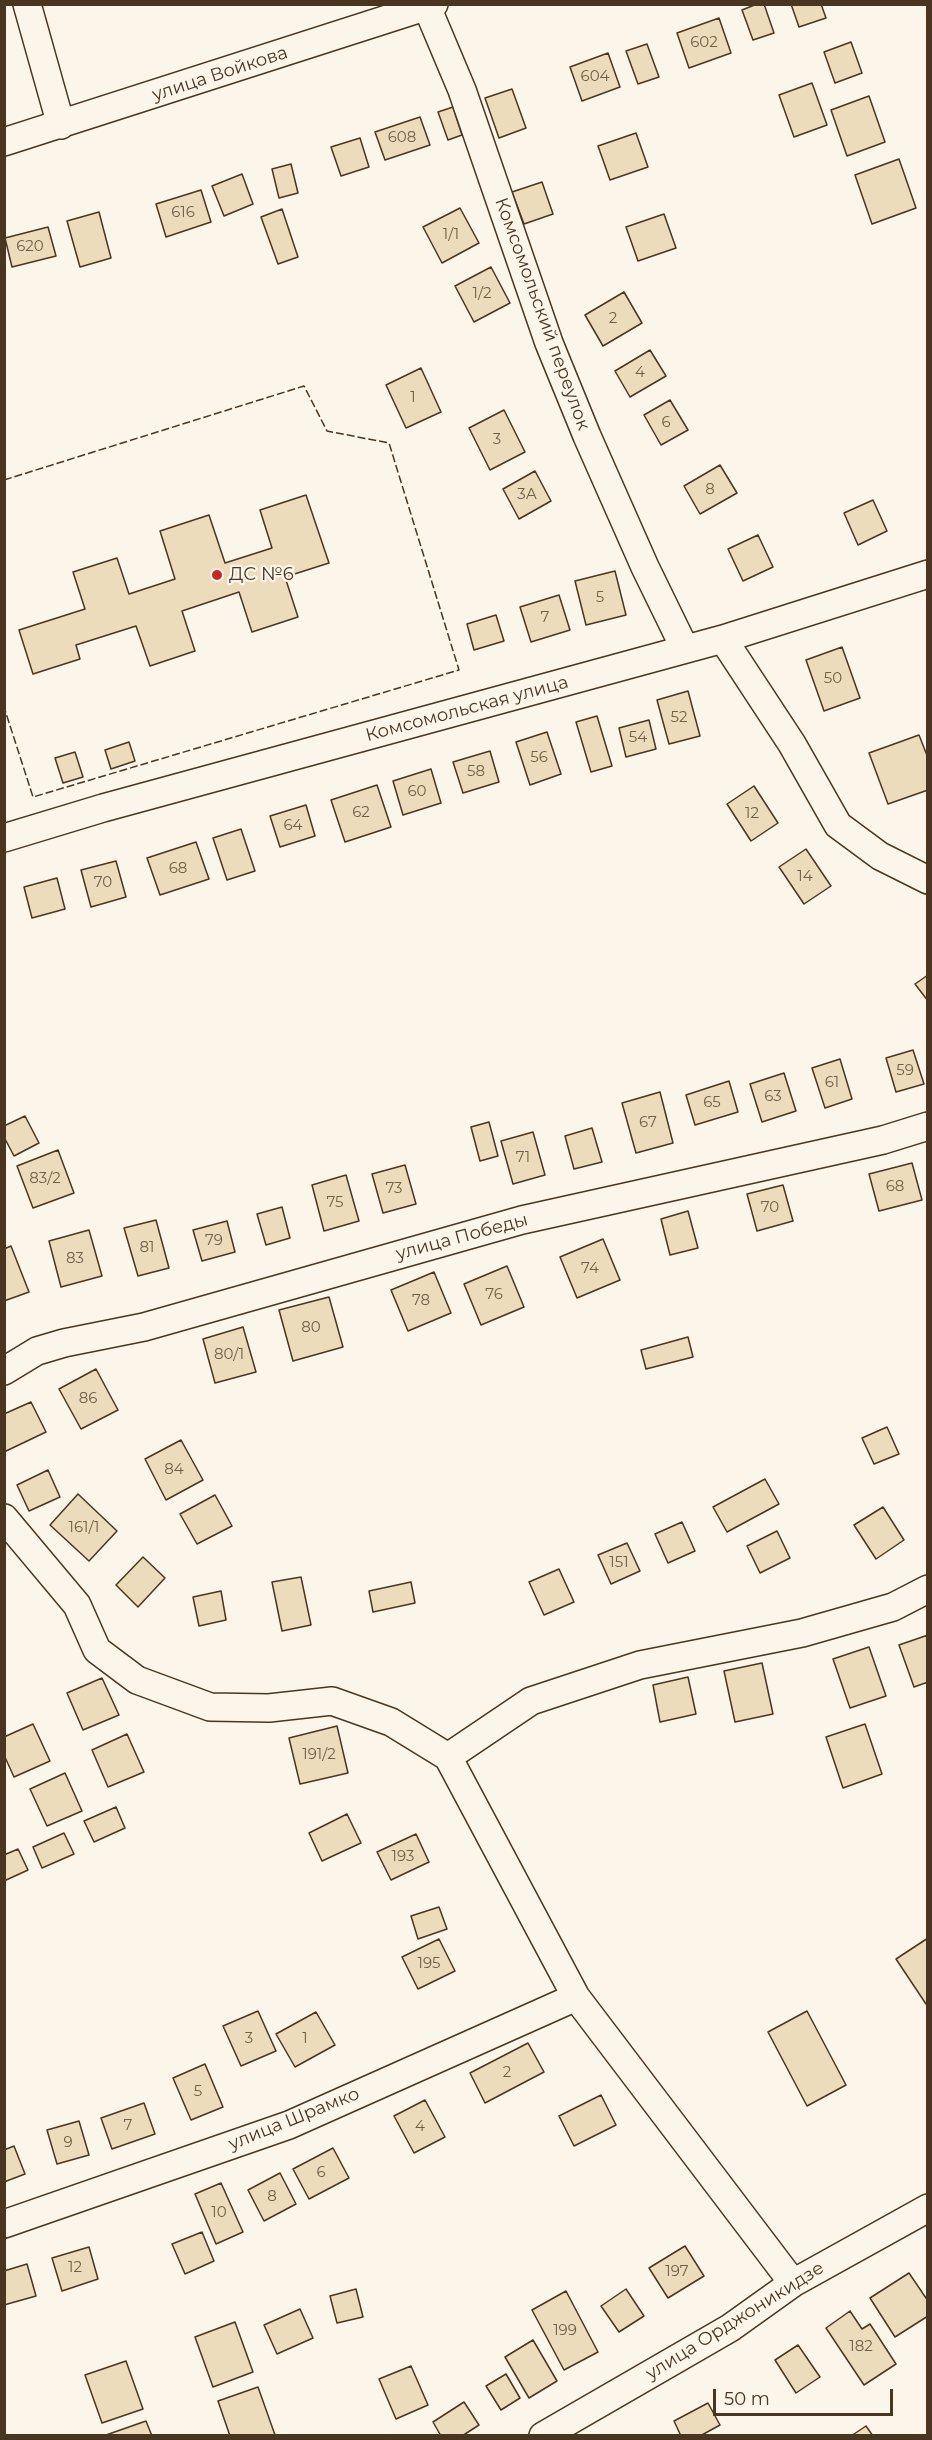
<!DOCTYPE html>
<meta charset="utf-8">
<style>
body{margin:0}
#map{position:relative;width:932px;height:2440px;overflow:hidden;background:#fbf6e9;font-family:Montserrat,sans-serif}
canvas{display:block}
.frame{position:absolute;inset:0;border:6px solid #4a3520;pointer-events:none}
.scale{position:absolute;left:713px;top:2389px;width:180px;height:27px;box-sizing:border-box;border:3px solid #4a3520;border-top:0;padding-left:8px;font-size:18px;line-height:21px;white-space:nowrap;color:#4a3520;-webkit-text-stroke:4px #fbf6e9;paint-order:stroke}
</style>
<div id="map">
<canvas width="932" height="2440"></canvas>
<div class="frame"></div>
<div class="scale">50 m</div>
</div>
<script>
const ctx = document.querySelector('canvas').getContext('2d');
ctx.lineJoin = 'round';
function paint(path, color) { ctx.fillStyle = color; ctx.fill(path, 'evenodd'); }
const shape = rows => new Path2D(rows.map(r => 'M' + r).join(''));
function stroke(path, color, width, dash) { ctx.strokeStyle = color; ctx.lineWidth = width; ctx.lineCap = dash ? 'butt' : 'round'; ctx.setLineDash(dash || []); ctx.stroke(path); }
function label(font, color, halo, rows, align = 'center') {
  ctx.font = font + ' Montserrat,sans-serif'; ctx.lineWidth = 4.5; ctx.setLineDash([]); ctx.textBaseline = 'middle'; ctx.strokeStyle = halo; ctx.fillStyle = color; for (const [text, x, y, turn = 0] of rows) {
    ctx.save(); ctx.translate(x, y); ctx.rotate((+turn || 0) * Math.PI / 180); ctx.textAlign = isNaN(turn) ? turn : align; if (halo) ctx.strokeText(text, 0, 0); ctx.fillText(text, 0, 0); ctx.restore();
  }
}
const building = shape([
 [757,4,764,4,774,33,753,40,742,10,757,4],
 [791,4,821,4,826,18,799,27,791,4],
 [719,18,731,53,689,68,677,33,719,18],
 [851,42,862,73,835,83,824,52,851,42],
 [647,44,659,77,638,84,626,51,647,44],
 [608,53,620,87,582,101,570,67,608,53],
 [812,83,827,125,794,137,779,95,812,83],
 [512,89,526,128,499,138,485,98,512,89],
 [869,96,885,142,847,156,831,110,869,96],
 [453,107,462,135,448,140,438,112,453,107],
 [420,117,430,145,385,160,375,132,420,117],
 [636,133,648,167,610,180,598,146,636,133],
 [360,138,369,167,341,176,331,147,360,138],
 [899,159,916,208,872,224,855,175,899,159],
 [291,164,298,193,279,198,272,169,291,164],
 [242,174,253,204,224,216,212,186,242,174],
 [542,182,553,214,524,224,512,192,542,182],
 [201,190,211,222,166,237,156,204,201,190],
 [460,208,479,243,442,263,423,227,460,208],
 [282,209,298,257,278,264,261,217,282,209],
 [99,212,111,258,80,267,67,221,99,212],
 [664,214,676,248,638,261,626,227,664,214],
 [48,227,56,256,12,267,5,238,48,227],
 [491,267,510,303,474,322,455,286,491,267],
 [624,292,642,323,603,346,585,315,624,292],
 [650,350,666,376,630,397,615,371,650,350],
 [421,368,441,412,406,428,386,385,421,368],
 [670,400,688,430,661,445,644,415,670,400],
 [504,410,525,452,490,470,469,428,504,410],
 [720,465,737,493,700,514,684,486,720,465],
 [535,471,551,501,519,519,503,489,535,471],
 [306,495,329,563,285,577,298,617,252,632,239,592,182,611,195,651,150,666,136,626,76,645,80,659,33,674,19,630,85,609,73,572,117,558,129,594,175,579,160,531,209,515,225,563,272,548,260,510,306,495],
 [873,500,887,531,858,545,844,513,873,500],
 [758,535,773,567,743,581,728,549,758,535],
 [615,571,626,615,586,625,575,581,615,571],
 [559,595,570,630,531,642,520,607,559,595],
 [496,615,504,641,474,650,467,624,496,615],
 [842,647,860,698,824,711,806,660,842,647],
 [688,691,700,736,669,744,657,700,688,691],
 [597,716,612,766,591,772,576,722,597,716],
 [649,720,656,749,626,757,619,728,649,720],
 [547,732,561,774,530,785,516,742,547,732],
 [919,735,928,758,928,790,888,804,869,753,919,735],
 [129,742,135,761,111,769,105,750,129,742],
 [490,751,499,782,463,793,453,762,490,751],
 [75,752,83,777,63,783,55,758,75,752],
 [431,769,441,803,403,815,393,781,431,769],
 [377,785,391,827,345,842,331,800,377,785],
 [754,786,778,823,751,841,727,804,754,786],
 [306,805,315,836,280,847,270,816,306,805],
 [241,829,255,871,227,880,213,838,241,829],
 [196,842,209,879,160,895,147,858,196,842],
 [806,849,831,886,804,904,779,867,806,849],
 [116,861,126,897,91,907,81,870,116,861],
 [57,878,65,909,32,918,24,887,57,878],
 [928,975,928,1001,915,984,928,975],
 [913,1050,924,1084,896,1092,886,1058,913,1050],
 [840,1059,852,1099,825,1108,812,1068,840,1059],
 [784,1073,796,1111,762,1122,750,1084,784,1073],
 [729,1081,738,1112,695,1125,686,1095,729,1081],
 [660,1092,673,1143,636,1153,622,1103,660,1092],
 [25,1116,39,1143,14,1156,4,1137,4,1126,25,1116],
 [489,1122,498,1156,480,1161,471,1127,489,1122],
 [592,1128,602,1162,574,1169,565,1136,592,1128],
 [533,1132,545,1175,513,1184,501,1141,533,1132],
 [58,1150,74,1193,33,1208,17,1166,58,1150],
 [912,1163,922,1200,879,1211,869,1174,912,1163],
 [405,1165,416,1204,383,1213,372,1174,405,1165],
 [346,1175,359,1221,324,1231,312,1185,346,1175],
 [783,1185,793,1221,757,1231,747,1194,783,1185],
 [282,1207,290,1238,266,1245,257,1214,282,1207],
 [688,1211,698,1248,670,1255,661,1219,688,1211],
 [156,1220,169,1268,138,1276,124,1228,156,1220],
 [227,1221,235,1252,202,1261,193,1230,227,1221],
 [89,1230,102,1276,61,1287,49,1241,89,1230],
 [603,1239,620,1280,577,1298,560,1257,603,1239],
 [11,1246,29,1292,4,1301,4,1249,11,1246],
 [507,1266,524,1307,481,1325,464,1284,507,1266],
 [434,1272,451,1313,408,1331,391,1290,434,1272],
 [329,1297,343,1347,293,1361,279,1310,329,1297],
 [243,1327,256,1372,215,1383,203,1339,243,1327],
 [688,1337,693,1357,646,1369,641,1350,688,1337],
 [96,1369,118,1410,81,1429,59,1389,96,1369],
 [31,1402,46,1432,4,1452,4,1414,31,1402],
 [887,1427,899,1454,874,1464,862,1438,887,1427],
 [181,1440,203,1480,166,1500,145,1459,181,1440],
 [48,1470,60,1497,29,1511,17,1485,48,1470],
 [765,1479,779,1504,727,1532,713,1507,765,1479],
 [78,1494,117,1531,89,1561,50,1525,78,1494],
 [215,1495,232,1526,197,1544,180,1514,215,1495],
 [883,1507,904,1540,876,1559,854,1525,883,1507],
 [682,1522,695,1551,668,1563,655,1534,682,1522],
 [777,1531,790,1558,760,1573,747,1546,777,1531],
 [627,1543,640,1571,611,1584,598,1555,627,1543],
 [143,1557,165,1578,138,1607,116,1585,143,1557],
 [559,1569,574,1602,544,1615,529,1582,559,1569],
 [301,1577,311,1625,282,1631,272,1582,301,1577],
 [411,1582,415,1603,373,1612,369,1591,411,1582],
 [221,1591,226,1620,199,1626,193,1597,221,1591],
 [928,1635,928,1682,914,1687,899,1645,928,1635],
 [869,1647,886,1696,850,1708,833,1659,869,1647],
 [762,1663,773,1714,735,1722,724,1671,762,1663],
 [688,1677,696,1714,660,1722,653,1685,688,1677],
 [102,1678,119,1715,83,1730,67,1693,102,1678],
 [33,1724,50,1761,14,1777,4,1755,4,1737,33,1724],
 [865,1724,882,1774,843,1788,826,1737,865,1724],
 [337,1726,348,1773,300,1784,289,1738,337,1726],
 [127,1734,144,1772,108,1787,92,1750,127,1734],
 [65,1773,82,1811,47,1826,30,1789,65,1773],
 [116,1807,125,1828,94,1842,84,1821,116,1807],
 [347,1814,361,1843,322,1861,309,1833,347,1814],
 [64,1833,74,1854,42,1868,33,1847,64,1833],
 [416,1834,429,1862,391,1880,377,1852,416,1834],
 [18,1849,28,1870,4,1881,4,1855,18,1849],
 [439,1907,447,1929,418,1939,411,1916,439,1907],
 [928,1938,928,2007,896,1959,928,1938],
 [439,1939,455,1971,418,1989,402,1957,439,1939],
 [258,2011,276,2051,241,2066,223,2026,258,2011],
 [807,2011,846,2085,807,2106,768,2032,807,2011],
 [316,2012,335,2045,295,2067,276,2034,316,2012],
 [528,2043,544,2072,485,2103,470,2073,528,2043],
 [205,2064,223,2107,191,2120,173,2078,205,2064],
 [601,2095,616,2125,574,2146,559,2116,601,2095],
 [425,2100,445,2137,414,2153,394,2116,425,2100],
 [144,2103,155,2134,112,2149,101,2118,144,2103],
 [79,2121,89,2155,57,2164,47,2130,79,2121],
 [14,2146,25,2174,4,2182,4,2150,14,2146],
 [333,2148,349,2178,309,2199,293,2169,333,2148],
 [280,2173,296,2204,264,2221,248,2190,280,2173],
 [221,2183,243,2232,216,2244,195,2194,221,2183],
 [202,2232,214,2261,185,2274,172,2244,202,2232],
 [685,2246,704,2276,668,2298,649,2268,685,2246],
 [89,2247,98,2279,62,2291,52,2258,89,2247],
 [27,2264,36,2296,4,2305,4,2271,27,2264],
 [909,2273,928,2301,928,2316,895,2337,870,2298,909,2273],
 [356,2289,363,2317,337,2323,330,2296,356,2289],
 [626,2289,644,2316,619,2332,601,2306,626,2289],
 [566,2291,598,2352,564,2370,532,2310,566,2291],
 [300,2309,313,2338,277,2354,264,2325,300,2309],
 [850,2311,862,2329,870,2324,896,2364,864,2385,826,2328,850,2311],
 [235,2322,253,2372,213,2387,195,2337,235,2322],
 [533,2340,557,2381,529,2398,505,2357,533,2340],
 [798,2345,820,2377,796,2393,775,2360,798,2345],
 [126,2361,143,2409,102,2423,85,2375,126,2361],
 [411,2366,428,2405,396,2419,379,2379,411,2366],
 [506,2374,520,2398,501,2410,486,2386,506,2374],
 [258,2387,275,2435,230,2436,218,2401,258,2387],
 [464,2402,479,2425,462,2436,441,2436,433,2422,464,2402],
 [708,2403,720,2425,700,2436,681,2436,674,2421,708,2403],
 [146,2421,152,2436,106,2436,106,2435,146,2421],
 [866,2426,873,2436,851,2436,866,2426]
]);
paint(building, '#ecdcbc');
stroke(building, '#4a3520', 1.5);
const minor = shape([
 [27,4,61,125],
 [427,7,462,90,549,343,587,436,645,567,685,649],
 [4,142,434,4],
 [723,639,792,744,838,825,880,856,928,880],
 [4,838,103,808,723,639,928,574],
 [4,1371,37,1351,64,1343,144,1327,522,1220,883,1140,928,1126],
 [4,1518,77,1605,97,1650,137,1680,210,1707,269,1708,332,1701,391,1722,448,1757],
 [448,1757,576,1997,793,2283],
 [448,1757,531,1701,640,1665,802,1633,893,1607,928,1589],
 [4,2224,289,2125,576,1997],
 [543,2436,730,2328,793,2283,928,2208]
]);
stroke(minor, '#4a3520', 30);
stroke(minor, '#fbf6e9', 27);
stroke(shape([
 [4,480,304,386,327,431,389,443,459,670,33,797,4,707]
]), '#4a3520', 1.5, [8, 3]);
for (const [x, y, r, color] of [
 [217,575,6,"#c62828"]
]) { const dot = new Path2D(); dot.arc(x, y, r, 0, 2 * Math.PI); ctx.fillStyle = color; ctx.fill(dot); stroke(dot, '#fbf6e9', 2); }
label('15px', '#725f47', null, [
 ["602",704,43],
 ["604",595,77],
 ["608",402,138],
 ["616",183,213],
 ["1/1",451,235],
 ["620",30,247],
 ["1/2",482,294],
 ["2",613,319],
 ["4",640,373],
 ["1",413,398],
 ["6",666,423],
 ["3",497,440],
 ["8",710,490],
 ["3А",527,495],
 ["5",600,598],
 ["7",545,618],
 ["50",833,679],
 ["52",679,718],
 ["54",638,738],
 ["56",539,758],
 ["58",476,772],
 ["60",417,792],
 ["62",361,813],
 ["12",752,814],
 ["64",293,826],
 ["68",178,869],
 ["14",805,877],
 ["70",103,883],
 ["59",905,1071],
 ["61",832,1083],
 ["63",773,1097],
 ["65",712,1103],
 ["67",648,1123],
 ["71",523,1158],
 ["83/2",45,1179],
 ["68",895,1187],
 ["73",394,1189],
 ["75",335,1203],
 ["70",770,1208],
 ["79",214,1241],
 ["81",147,1248],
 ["83",75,1259],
 ["74",590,1269],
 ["76",494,1295],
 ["78",421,1301],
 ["80",311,1328],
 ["80/1",229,1355],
 ["86",88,1399],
 ["84",174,1470],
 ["161/1",84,1528],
 ["151",619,1563],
 ["191/2",319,1755],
 ["193",403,1857],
 ["195",429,1964],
 ["3",249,2039],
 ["1",305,2039],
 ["2",507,2073],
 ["5",198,2092],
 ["7",128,2126],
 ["4",420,2127],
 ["9",68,2143],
 ["6",321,2173],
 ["8",272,2197],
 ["10",219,2213],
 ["12",75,2268],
 ["197",677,2272],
 ["199",565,2331],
 ["182",861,2347]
]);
label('18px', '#4a3520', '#fbf6e9', [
 ["улица Войкова",220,74,-18],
 ["Комсомольский переулок",542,314,70],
 ["Комсомольская улица",467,709,-15],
 ["улица Победы",462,1237,-15],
 ["улица Шрамко",294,2119,-22],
 ["улица Орджоникидзе",735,2321,-32]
]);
label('18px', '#4a3520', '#fbf6e9', [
 ["ДС №6",229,575]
], 'left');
</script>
